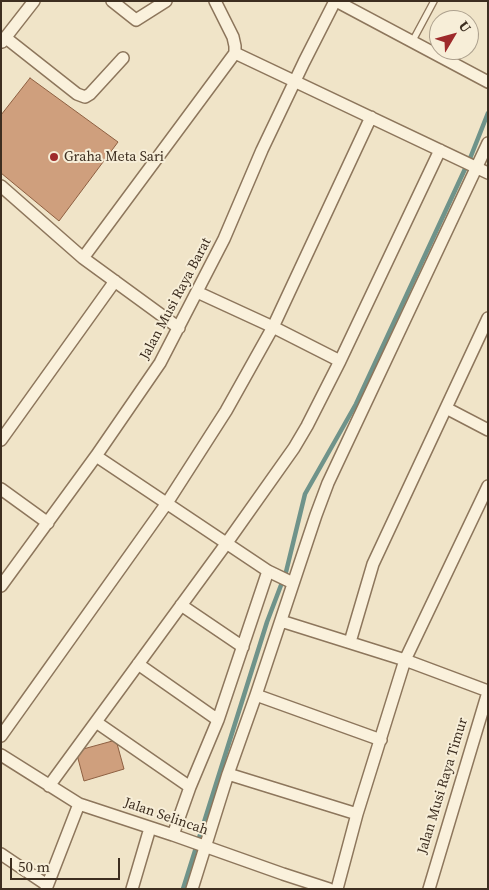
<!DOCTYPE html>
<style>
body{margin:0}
#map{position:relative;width:489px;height:890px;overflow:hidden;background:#f0e4c8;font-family:"Source Serif 4",serif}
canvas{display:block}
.frame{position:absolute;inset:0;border:2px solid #3d2e20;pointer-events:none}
.north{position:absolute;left:429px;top:10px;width:50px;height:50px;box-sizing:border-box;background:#f7eed8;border:1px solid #ada18e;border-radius:50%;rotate:53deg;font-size:14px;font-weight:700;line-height:20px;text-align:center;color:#3d2e20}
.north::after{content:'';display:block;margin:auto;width:18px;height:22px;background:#9e2a2b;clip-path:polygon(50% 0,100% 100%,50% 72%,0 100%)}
.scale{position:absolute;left:10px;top:858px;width:110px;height:22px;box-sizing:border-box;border:2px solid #3d2e20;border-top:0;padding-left:6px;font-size:15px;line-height:18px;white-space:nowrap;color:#3d2e20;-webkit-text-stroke:4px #f7eed8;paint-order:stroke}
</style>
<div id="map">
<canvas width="489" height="890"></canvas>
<div class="frame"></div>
<div class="north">U</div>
<div class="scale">50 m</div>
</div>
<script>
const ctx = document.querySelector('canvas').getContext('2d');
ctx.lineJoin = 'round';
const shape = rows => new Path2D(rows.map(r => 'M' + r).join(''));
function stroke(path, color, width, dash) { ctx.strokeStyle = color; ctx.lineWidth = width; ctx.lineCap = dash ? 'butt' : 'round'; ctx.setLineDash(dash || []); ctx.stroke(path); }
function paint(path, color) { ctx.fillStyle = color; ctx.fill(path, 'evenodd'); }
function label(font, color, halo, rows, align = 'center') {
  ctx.font = font + ' "Source Serif 4",serif'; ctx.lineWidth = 4; ctx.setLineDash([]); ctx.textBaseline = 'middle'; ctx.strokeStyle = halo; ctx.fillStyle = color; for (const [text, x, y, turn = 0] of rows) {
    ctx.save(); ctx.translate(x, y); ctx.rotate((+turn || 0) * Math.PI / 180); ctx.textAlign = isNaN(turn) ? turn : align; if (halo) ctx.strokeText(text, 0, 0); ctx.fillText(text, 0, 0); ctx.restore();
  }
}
stroke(shape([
 [183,889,267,622,286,572,305,494,356,404,471,156,488,113]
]), '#6f938a', 4.5);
const building = shape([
 [30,78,118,142,59,221,1,173,1,115,30,78],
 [116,740,124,769,84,781,76,751,116,740]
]);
paint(building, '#cf9f7d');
stroke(building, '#8d5f41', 1);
const lane = shape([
 [412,42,434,1]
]);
const street = shape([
 [112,1,136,20,166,1],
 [215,1,233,37,235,46,235,53,488,173],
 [336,1,488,82],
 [6,38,77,94,85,97,90,94,123,58],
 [2,42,34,1],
 [1,186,83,258,179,328],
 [83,258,235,53],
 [197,292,273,327,340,361],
 [446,408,488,430],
 [1,440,115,281],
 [96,456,268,571,293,583],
 [1,489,48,523],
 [1,586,96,456,160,363,224,239,262,150,304,62,335,1],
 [181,605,243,647],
 [281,621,405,660,488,691],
 [350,642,373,564,488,318],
 [138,664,218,720],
 [256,695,381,740],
 [96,722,190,787],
 [1,736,167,503,226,411,273,327,371,117],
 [1,755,79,804,173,835,283,874,329,889],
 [228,774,357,814],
 [49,786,226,544,294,448,307,426,340,361,440,150],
 [173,835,190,787,218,720,268,571],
 [1,854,47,885],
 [46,889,79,804],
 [132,889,150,828],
 [192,889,228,774,256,695,316,515,328,483,488,143],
 [337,889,357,814,405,660,488,486],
 [429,889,488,692]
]);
stroke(lane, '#8d765c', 8);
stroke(street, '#8d765c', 14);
stroke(lane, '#faf1dc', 5.5);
stroke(street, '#faf1dc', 11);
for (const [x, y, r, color] of [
 [54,157,5,"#9e2a2b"]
]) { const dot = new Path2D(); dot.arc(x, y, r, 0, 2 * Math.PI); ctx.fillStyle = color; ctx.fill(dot); stroke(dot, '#f7eed8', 2); }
label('14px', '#3d2e20', '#f7eed8', [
 ["Graha Meta Sari",64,157]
], 'left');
label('14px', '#3d2e20', '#f7eed8', [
 ["Jalan Musi Raya Barat",176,299,-62],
 ["Jalan Musi Raya Timur",443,786,-73],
 ["Jalan Selincah",166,817,19]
]);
</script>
